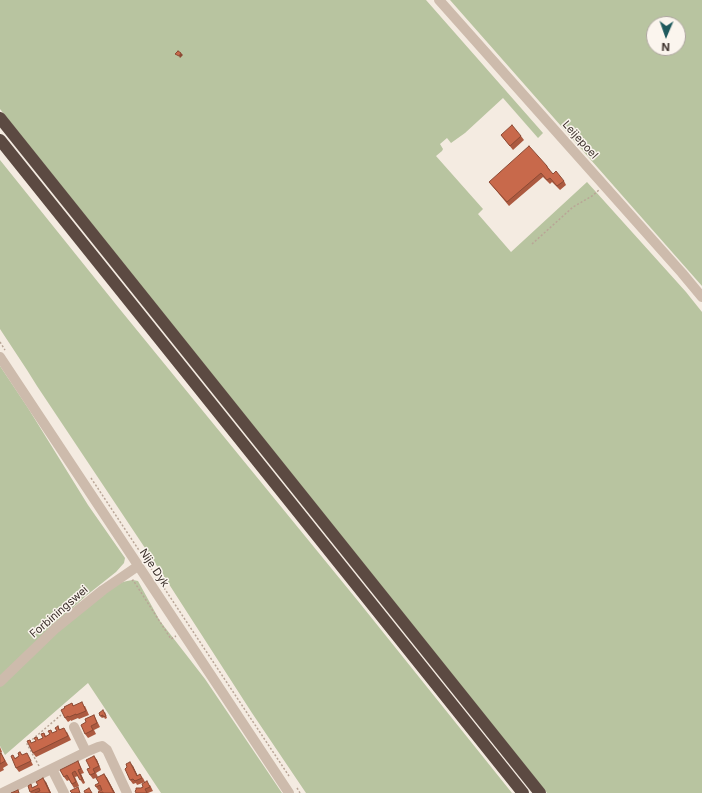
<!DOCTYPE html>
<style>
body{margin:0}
#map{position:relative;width:702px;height:793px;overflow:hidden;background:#f4ebe1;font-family:Inter,sans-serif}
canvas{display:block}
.north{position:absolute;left:646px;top:16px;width:40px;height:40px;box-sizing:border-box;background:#fbf5ee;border:1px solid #aea6a0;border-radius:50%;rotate:182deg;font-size:11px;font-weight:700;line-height:16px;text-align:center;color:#3b302b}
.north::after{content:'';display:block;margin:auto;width:14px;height:18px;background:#1f5a5e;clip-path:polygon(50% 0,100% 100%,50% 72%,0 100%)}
</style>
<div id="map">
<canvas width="702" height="793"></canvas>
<div class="north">N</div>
</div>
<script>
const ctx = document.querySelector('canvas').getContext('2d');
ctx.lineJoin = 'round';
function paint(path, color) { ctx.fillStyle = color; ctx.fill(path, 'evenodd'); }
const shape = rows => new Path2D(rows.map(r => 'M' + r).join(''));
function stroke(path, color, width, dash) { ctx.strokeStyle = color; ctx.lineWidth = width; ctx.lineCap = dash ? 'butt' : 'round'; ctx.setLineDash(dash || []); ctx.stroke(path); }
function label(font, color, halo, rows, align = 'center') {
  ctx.font = font + ' Inter,sans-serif'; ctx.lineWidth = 3; ctx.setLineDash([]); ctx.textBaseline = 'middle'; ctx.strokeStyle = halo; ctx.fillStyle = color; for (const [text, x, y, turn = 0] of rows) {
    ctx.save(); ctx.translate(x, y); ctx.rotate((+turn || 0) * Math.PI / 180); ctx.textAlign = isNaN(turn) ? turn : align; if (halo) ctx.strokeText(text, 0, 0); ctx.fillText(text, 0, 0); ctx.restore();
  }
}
paint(shape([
 [0,0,426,0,543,133,538,138,503,98,465,133,451,143,447,138,440,144,443,149,442,151,436,156,483,209,478,214,511,252,587,182,686,292,702,312,702,793,547,793,0,109],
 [450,0,702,0,702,286],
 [654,24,678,24,678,48,654,48],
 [0,160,118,307,358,601,512,793,306,793,252,713,165,578,37,386,27,370,0,329],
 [0,366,28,408,88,505,125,558,124,563,116,572,87,595,42,636,0,677],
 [133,580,138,581,160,621,205,679,282,793,161,793,88,683,5,755,0,746,0,685,73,617,119,583,127,581]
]), '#b8c4a0');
stroke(shape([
 [532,244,573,207,592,196,599,190],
 [0,342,5,350],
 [91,478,289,776],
 [132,581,133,580,171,639,176,636],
 [39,766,27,744,61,715],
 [297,788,300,793]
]), '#b9a596', 1.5, [2, 2]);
stroke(shape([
 [439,0,682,273,702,297],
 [0,357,289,793],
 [0,682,56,628,103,590,138,566],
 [74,727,86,752],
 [52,769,64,793],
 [2,793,86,752,98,747,102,746,107,750,127,793]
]), '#cdbbac', 10);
stroke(shape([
 [0,118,540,793],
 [0,140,523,793]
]), '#5c4a42', 12);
paint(shape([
 [501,135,521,136,524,140,513,150],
 [547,166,550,170,550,171,553,174,564,181,566,185,560,190,552,182,550,184,543,177,509,206,489,182],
 [72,703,74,706,85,706,89,715,79,719,78,718,71,721,71,720,68,722,65,718,65,708],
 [105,712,107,718,105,719,104,717,102,718,100,716],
 [94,715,100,727,94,730,96,734,88,738,85,734,86,722],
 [58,726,60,730,67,732,71,740,36,757,33,753,32,743,43,738,44,733,46,736,57,731],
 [0,747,2,752,0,753],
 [20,752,22,755,29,757,33,765,19,772,16,768,15,758,19,756],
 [1,753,8,765,3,768,4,770,0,772,0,754],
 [94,756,97,760,101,770,96,773,98,777,93,779,90,775,90,768],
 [78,761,84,773,81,774,85,783,83,784,78,776,75,777,79,786,74,788,69,780,67,781,64,777],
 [133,766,137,775,143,778,145,782,137,785,136,783,133,784,130,780],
 [104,774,107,778,115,793,99,793,102,790,99,791,96,787],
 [46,782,51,793,31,793,30,792,33,787],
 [150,785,153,791,148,793,136,793,141,788,143,787]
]), '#ac5a40');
paint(shape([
 [181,53,183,55,180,58,179,56],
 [94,756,97,760,101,770],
 [130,762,133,766,140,780,137,776],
 [78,770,81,774,85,783,82,779],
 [104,774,107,778,115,793,114,793],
 [43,778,46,782,51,793,50,793]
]), '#8c4a34');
const building = shape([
 [178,51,181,53,179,56,175,54,178,51],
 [512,125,521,136,510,146,501,135,512,125],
 [529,146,547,166,547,167,553,174,556,171,564,181,557,186,550,178,547,180,541,173,507,202,489,182,529,146],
 [82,702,86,711,76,715,76,714,69,717,68,716,65,718,61,710,65,708,64,707,72,703,73,706,82,702],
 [103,710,106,716,103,717,103,715,100,716,99,713,103,710],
 [94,715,97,723,91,726,93,730,85,734,81,725,86,722,85,719,94,715],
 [58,726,59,730,64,728,68,736,33,753,27,741,30,740,31,743,36,741,34,738,37,737,38,740,43,738,41,734,44,733,45,737,50,734,48,731,51,730,52,733,57,731,55,728,58,726],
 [20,752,22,755,27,753,31,761,16,768,11,756,13,755,15,759,19,756,18,753,20,752],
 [1,753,5,761,0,764,0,754,1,753],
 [94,756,99,766,93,769,95,773,90,775,87,769,90,768,86,760,94,756],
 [78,761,81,769,78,770,82,779,80,780,75,771,72,773,76,782,72,784,67,775,64,777,60,770,78,761],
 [130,762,137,776,140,774,142,778,135,781,133,779,130,780,125,769,127,767,126,764,130,762],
 [104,774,114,793,103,793,103,792,99,793,98,792,102,790,100,785,96,787,95,785,99,783,96,778,104,774],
 [43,778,50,793,35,793,40,791,39,788,30,792,28,786,31,784,32,788,38,785,36,782,43,778],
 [147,781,150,787,145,789,147,793,136,793,135,791,136,790,136,788,141,788,143,787,142,784,147,781],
 [78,787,80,793,72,793,70,791,78,787],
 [89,788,92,793,85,793,84,791,89,788],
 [18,790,19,793,11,793,18,790]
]);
paint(building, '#c8694b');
stroke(building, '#8c4a34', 1);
label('11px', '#3b302b', '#fbf5ee', [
 ["Leijepoel",580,140,48],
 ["Nije Dyk",154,568,56],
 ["Forbiningswei",59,612,-41]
]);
</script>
